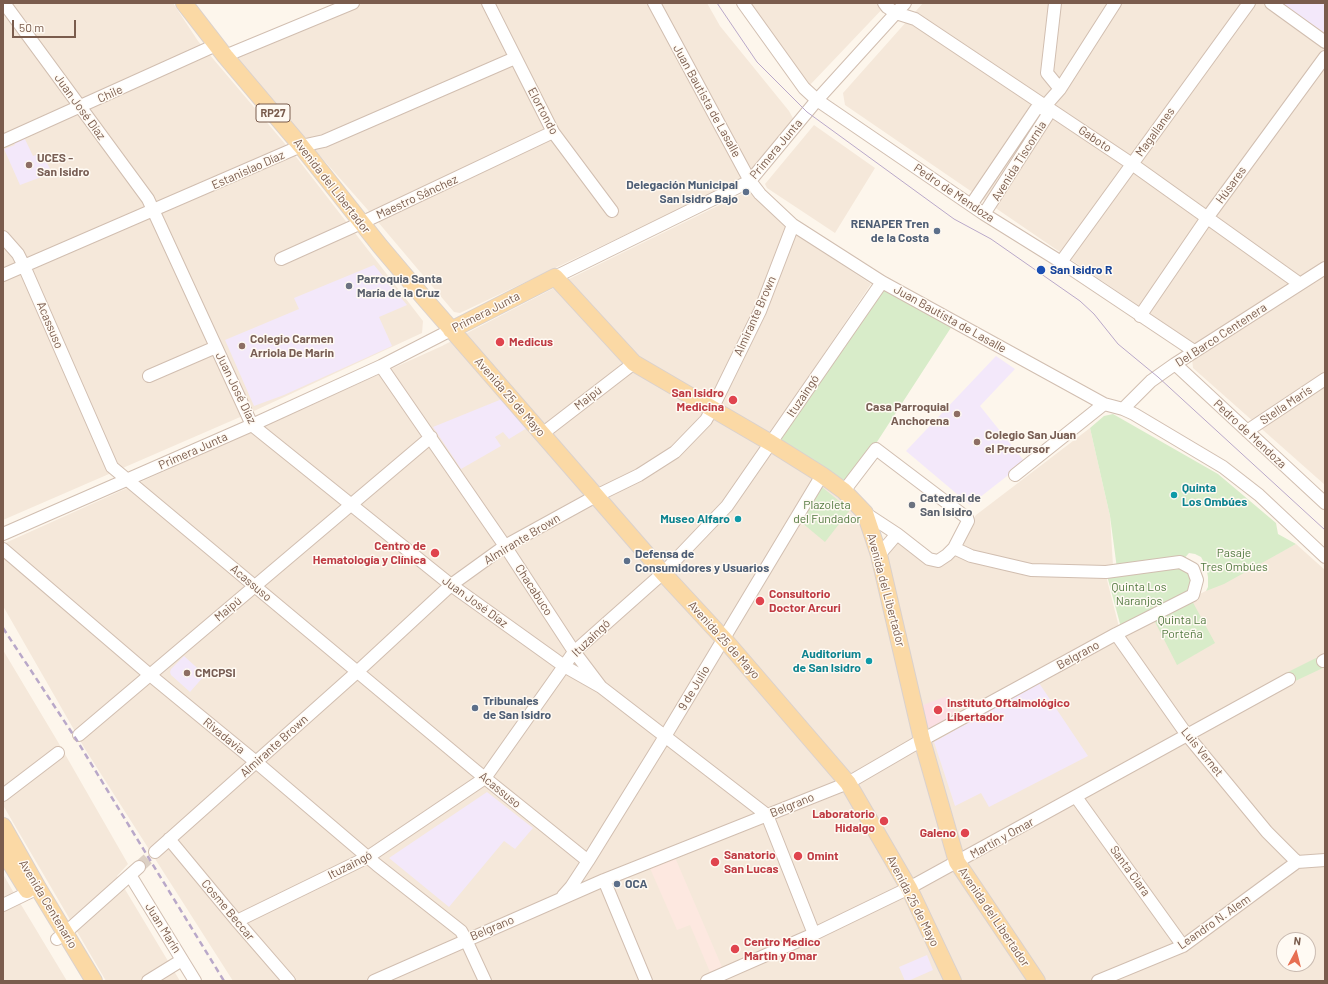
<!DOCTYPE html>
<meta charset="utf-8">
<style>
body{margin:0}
#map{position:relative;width:1328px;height:984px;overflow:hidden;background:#fdf6ec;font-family:Barlow,sans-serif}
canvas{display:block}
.frame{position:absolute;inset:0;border:4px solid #7a5c4d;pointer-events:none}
.north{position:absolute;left:1276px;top:932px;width:40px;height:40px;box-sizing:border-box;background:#fffaf3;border:1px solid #cabbb1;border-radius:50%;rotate:7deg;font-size:11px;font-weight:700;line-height:16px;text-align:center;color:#7a5c4d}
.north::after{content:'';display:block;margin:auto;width:14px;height:18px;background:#e76f51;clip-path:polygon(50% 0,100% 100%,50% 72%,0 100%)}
.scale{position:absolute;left:12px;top:20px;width:64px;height:18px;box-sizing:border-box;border:2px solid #7a5c4d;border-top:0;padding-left:5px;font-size:12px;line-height:14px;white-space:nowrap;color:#7a5c4d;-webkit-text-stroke:3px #fffaf3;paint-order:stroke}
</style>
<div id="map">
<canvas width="1328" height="984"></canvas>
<div class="frame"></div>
<div class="north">N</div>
<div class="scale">50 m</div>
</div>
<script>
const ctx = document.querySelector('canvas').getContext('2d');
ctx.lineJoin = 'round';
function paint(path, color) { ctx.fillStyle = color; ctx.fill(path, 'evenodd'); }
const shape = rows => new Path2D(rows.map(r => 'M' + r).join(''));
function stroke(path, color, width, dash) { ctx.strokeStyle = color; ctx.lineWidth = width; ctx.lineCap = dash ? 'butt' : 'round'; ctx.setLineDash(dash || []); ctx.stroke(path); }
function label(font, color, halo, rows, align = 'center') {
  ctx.font = font + ' Barlow,sans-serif'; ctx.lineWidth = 3; ctx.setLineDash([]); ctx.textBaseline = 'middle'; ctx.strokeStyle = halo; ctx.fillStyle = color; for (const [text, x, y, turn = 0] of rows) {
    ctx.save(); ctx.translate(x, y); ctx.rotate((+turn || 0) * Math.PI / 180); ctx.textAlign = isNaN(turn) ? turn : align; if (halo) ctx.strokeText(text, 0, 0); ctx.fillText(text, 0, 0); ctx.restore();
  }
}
paint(shape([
 [3,3,173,3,198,41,297,158,423,321,422,333,254,411,3,520],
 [363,3,707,3,720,26,789,111,794,120,745,178,460,313,454,312,367,209,237,62,239,56],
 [751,3,888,3,809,86,784,53],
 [923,3,1325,3,1325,485,1193,368,1190,341,845,105,843,93],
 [814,125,875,168,835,233,767,188,765,184],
 [748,191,787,228,871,284,770,434,638,358,567,280],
 [558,286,630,363,841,495,865,524,949,861,1031,981,233,981,85,749,3,606,3,544,442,346],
 [1090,428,1110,516,1113,566,1104,568,1121,635,1296,544,1325,570,1325,981,1045,981,959,853,884,557,897,539,940,563,976,515],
 [1284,940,1308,940,1308,964,1284,964],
 [3,650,58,742,128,864,117,876,180,981,106,981,4,807,3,804],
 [3,874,11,888,67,981,3,981]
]), '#f5e8da');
paint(shape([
 [674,855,722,967,710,972,690,925,677,930,649,866]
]), '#fde8e0');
paint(shape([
 [1282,3,1325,3,1325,33,1303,18],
 [23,135,33,156,42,153,52,173,20,185,4,149,15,145,12,140],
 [374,265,407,305,379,317,392,346,284,395,254,406,225,340,299,309,294,298],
 [996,356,1015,369,980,406,1025,462,970,505,906,451],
 [502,399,527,428,509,439,503,432,495,437,501,446,461,469,433,427],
 [184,656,205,675,190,692,171,675,170,672,171,669],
 [1039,683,1088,756,989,807,981,793,955,806,934,742],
 [487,792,533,828,515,849,504,841,449,907,389,858],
 [927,955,933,970,908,981,905,981,899,967]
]), '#f3e8fa');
paint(shape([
 [948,696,956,715,931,728,925,726,920,706]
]), '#fbdfe3');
paint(shape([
 [883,287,952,326,875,445,843,485,777,441],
 [1113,414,1218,474,1276,523,1278,534,1296,544,1224,584,1206,591,1208,587,1208,577,1206,566,1201,557,1195,554,1189,553,1181,562,1193,569,1190,597,1215,643,1177,665,1152,616,1122,631,1106,572,1117,570,1116,561,1110,516,1090,428,1104,416],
 [822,487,850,510,825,542,801,522],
 [1320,656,1325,667,1291,683,1286,673]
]), '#d8ecc9');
stroke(shape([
 [139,867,155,852]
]), '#dcd0c4', 12, [12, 6]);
const minor = shape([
 [4,3,148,199,252,425,451,585,564,666,601,687],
 [488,3,553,132,612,211],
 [654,3,750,181,760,194,793,225,882,282,1104,404,1123,409,1134,414,1223,467,1259,495,1325,557],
 [743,3,804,88,817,100,984,214,1061,262,1194,351],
 [884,3,887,7,896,13,915,19,1132,164,1300,284],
 [1055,3,1047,73,1060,89],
 [1271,3,1325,42],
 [225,56,353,3],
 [3,141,216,45],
 [971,205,1036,109,1045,106,1060,89,1115,3],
 [984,214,1047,116,1045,106],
 [3,237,18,254,24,266,112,467,475,770,588,861],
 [281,259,361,223,553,132],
 [1061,262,1249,3],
 [3,275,301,146,324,141,515,58],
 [555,277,750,181,817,100,905,3],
 [1140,316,1207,218,1325,57],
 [1175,364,1325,503],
 [381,366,505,546,573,650,601,687,767,815,814,934],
 [149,376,216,347],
 [1123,409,1151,381,1175,364,1325,268],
 [1247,431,1325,379],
 [542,434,634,363],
 [1015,475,1104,404],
 [844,491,876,449,967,518,968,521,954,548],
 [3,534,252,425,381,366,451,330],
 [3,549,150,675,256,762,377,865,461,931,466,940,485,981],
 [879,555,897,534],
 [1116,634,1187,735,1267,832,1297,862],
 [1323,661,1325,660],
 [79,735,431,437],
 [3,795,58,753],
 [1076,797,1183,946],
 [169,839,237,921,289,981],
 [155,852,357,672,451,585,505,546,596,496,639,475,675,452,706,420,712,409,760,311,793,225],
 [130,875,195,981],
 [604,880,646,981],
 [563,896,571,887,588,861,661,743,822,475],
 [3,905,36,889],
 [237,921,368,857,485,778,574,652,663,573,727,506,882,282],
 [57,939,65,933,139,867],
 [148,981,182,960],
 [374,981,604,880,848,783,922,740,1116,634,1193,595,1197,580,1193,569,1180,562,1106,572,1031,570,971,556,954,548,947,555,938,561,929,559,897,534,865,513],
 [707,981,814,934,909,888,1289,679],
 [1098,981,1183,946,1297,862,1325,860]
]);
const major = shape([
 [184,3,225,56,301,146,380,246,424,298,663,573,724,639,848,783,909,888,953,981],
 [451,330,555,277,634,363,771,443,822,475,844,491,865,513,879,555,922,740,957,862,1037,981],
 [3,826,38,888,94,981],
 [3,851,27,890]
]);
stroke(minor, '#d1beb0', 14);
stroke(major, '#dad1cd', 18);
stroke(minor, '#fff', 12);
stroke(major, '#fbd9a5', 16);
stroke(shape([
 [717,3,757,62,807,112,954,219,991,239,1080,301,1094,314,1118,344,1158,377,1325,530]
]), '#b9a8c9', 1);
stroke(shape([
 [3,628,76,739,224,981]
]), '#b9a8c9', 2.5, [6, 4]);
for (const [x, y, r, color] of [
 [29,165,4,"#8d6e63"],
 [746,192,4,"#5c6f8a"],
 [937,231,4,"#5c6f8a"],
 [1041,270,5,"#1a4fb4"],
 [349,286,4,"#6b7280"],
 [500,342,5,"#e0444e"],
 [242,346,4,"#8d6e63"],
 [733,400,5,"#e0444e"],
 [957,414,4,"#8d6e63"],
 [977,442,4,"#8d6e63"],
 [1174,495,4,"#0f9aa8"],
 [912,505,4,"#6b7280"],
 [738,519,4,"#0f9aa8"],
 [435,553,5,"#e0444e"],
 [627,561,4,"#5c6f8a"],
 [760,601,5,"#e0444e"],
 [869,661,4,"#0f9aa8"],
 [187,673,4,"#8d6e63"],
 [475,708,4,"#5c6f8a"],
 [938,710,5,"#e0444e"],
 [884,821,5,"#e0444e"],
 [965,833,5,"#e0444e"],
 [798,856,5,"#e0444e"],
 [715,862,5,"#e0444e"],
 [617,884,4,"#5c6f8a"],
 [735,949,5,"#e0444e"]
]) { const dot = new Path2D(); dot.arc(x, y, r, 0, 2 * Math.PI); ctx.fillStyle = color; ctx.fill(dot); stroke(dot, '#fffaf3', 1.5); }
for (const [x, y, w] of [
 [273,113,34]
]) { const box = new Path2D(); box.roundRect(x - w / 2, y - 9, w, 18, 3); ctx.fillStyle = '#fffaf3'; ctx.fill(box); stroke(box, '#7a5c4d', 1); }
label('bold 11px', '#7a5c4d', null, [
 ["RP27",273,113]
]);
label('12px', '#7a5c4d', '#fffaf3', [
 ["Chile",110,94,-24],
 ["Juan Bautista de Lasalle",707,101,61],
 ["Juan José Díaz",80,107,54],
 ["Elortondo",543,111,62],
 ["Magallanes",1155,132,-54],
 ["Gaboto",1095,139,34],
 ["Primera Junta",776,149,-50],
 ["Avenida Tiscornia",1019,161,-58],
 ["Estanislao Díaz",248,170,-24],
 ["Húsares",1231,185,-54],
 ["Avenida del Libertador",332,186,52],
 ["Pedro de Mendoza",954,193,34],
 ["Maestro Sánchez",417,197,-25],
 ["Primera Junta",486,312,-27],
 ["Almirante Brown",755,316,-66],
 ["Juan Bautista de Lasalle",950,319,29],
 ["Acassuso",50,325,67],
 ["Del Barco Centenera",1221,335,-33],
 ["Juan José Díaz",236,388,64],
 ["Ituzaingó",803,396,-56],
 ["Avenida 25 de Mayo",510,397,49],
 ["Maipú",588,398,-38],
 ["Stella Maris",1286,405,-34],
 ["Pedro de Mendoza",1250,434,43],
 ["Primera Junta",193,451,-24],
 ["Almirante Brown",522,539,-31],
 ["Acassuso",251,583,40],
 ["Chacabuco",534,590,57],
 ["Avenida del Libertador",886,590,75],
 ["Juan José Díaz",475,602,36],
 ["Maipú",228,609,-40],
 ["Ituzaingó",591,638,-44],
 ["Avenida 25 de Mayo",724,640,48],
 ["Belgrano",1078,655,-29],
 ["9 de Julio",694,688,-59],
 ["Rivadavia",224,736,39],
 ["Almirante Brown",274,746,-42],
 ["Luis Vernet",1202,752,51],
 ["Acassuso",500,790,39],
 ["Belgrano",792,805,-22],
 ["Martín y Omar",1002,838,-29],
 ["Ituzaingó",350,865,-27],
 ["Santa Clara",1130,871,54],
 ["Avenida 25 de Mayo",913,901,63],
 ["Avenida Centenario",48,904,59],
 ["Cosme Beccar",228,910,50],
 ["Avenida del Libertador",994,917,56],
 ["Leandro N. Alem",1214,922,-35],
 ["Juan Marín",163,928,58],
 ["Belgrano",492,928,-23]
]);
label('bold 12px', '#785e54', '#fffaf3', [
 ["UCES -",37,158],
 ["San Isidro",37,172],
 ["Colegio Carmen",250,339],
 ["Arriola De Marin",250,353],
 ["Casa Parroquial",949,407,"right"],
 ["Anchorena",949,421,"right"],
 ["Colegio San Juan",985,435],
 ["el Precursor",985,449],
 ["CMCPSI",195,673]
], 'left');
label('bold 12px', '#4e5e75', '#fffaf3', [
 ["Delegación Municipal",738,185,"right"],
 ["San Isidro Bajo",738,199,"right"],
 ["RENAPER Tren",929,224,"right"],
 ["de la Costa",929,238,"right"],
 ["Defensa de",635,554],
 ["Consumidores y Usuarios",635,568],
 ["Tribunales",483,701],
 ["de San Isidro",483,715],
 ["OCA",625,884]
], 'left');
label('bold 12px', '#164399', '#fffaf3', [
 ["San Isidro R",1050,270]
], 'left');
label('bold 12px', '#5b616d', '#fffaf3', [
 ["Parroquia Santa",357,279],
 ["María de la Cruz",357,293],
 ["Catedral de",920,498],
 ["San Isidro",920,512]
], 'left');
label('bold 12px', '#be3a42', '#fffaf3', [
 ["Medicus",509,342],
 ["San Isidro",724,393,"right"],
 ["Medicina",724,407,"right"],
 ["Centro de",426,546,"right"],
 ["Hematología y Clínica",426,560,"right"],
 ["Consultorio",769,594],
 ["Doctor Arcuri",769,608],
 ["Instituto Oftalmológico",947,703],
 ["Libertador",947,717],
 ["Laboratorio",875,814,"right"],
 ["Hidalgo",875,828,"right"],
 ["Galeno",956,833,"right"],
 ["Sanatorio",724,855],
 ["San Lucas",724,869],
 ["Omint",807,856],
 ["Centro Medico",744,942],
 ["Martin y Omar",744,956]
], 'left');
label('bold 12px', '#0d838f', '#fffaf3', [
 ["Quinta",1182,488,"left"],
 ["Los Ombúes",1182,502,"left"],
 ["Museo Alfaro",730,519],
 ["Auditorium",861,654],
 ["de San Isidro",861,668]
], 'right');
label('12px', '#537a41', '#fffaf3', [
 ["Plazoleta",827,505],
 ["del Fundador",827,519],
 ["Pasaje",1234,553],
 ["Tres Ombúes",1234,567],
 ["Quinta Los",1139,587],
 ["Naranjos",1139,601],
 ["Quinta La",1182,620],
 ["Porteña",1182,634]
]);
</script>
